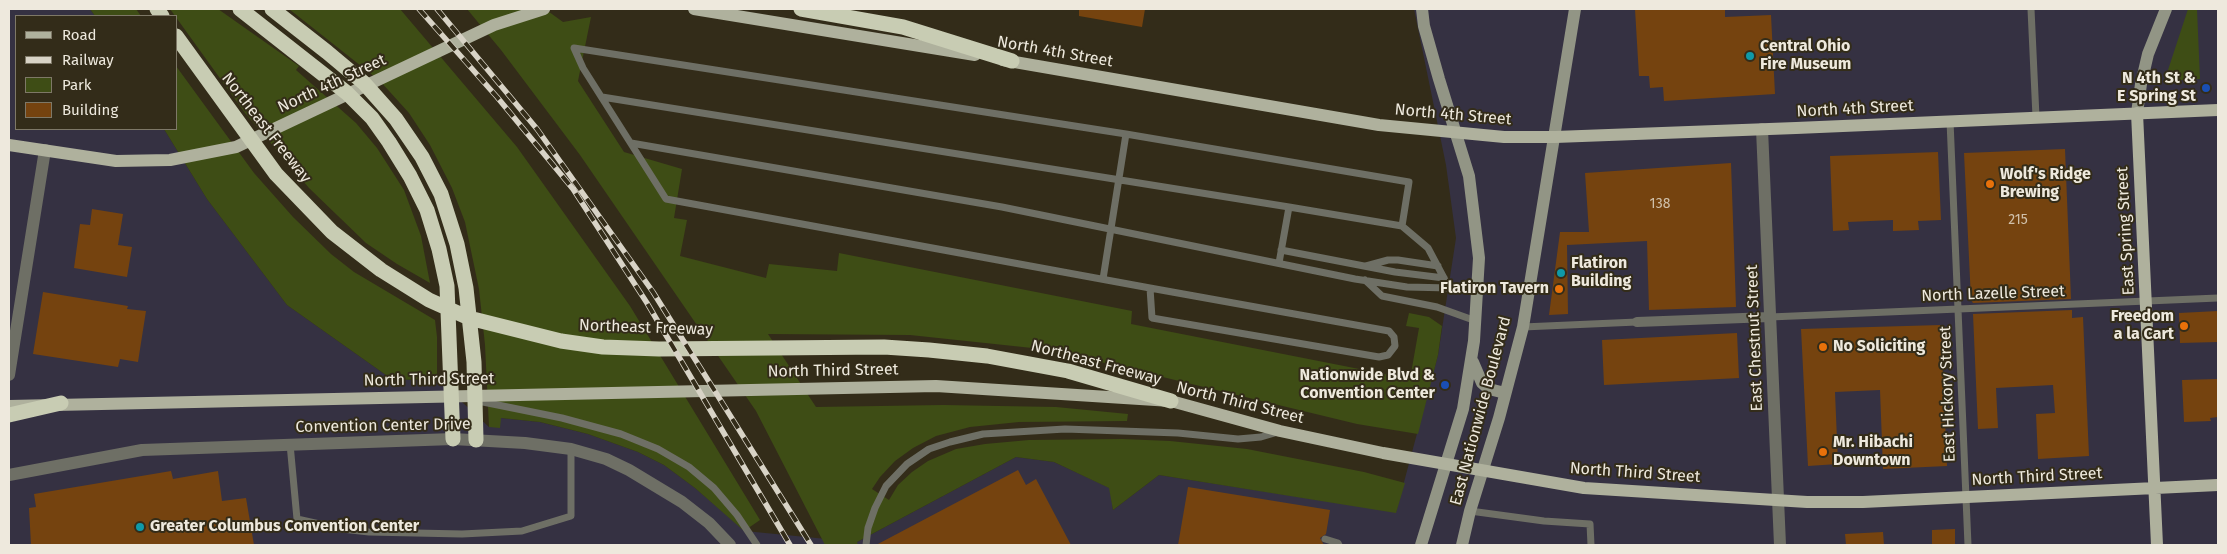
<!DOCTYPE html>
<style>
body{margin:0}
#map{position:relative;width:2227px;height:554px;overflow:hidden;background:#332c19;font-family:"Fira Sans",sans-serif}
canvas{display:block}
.frame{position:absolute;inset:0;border:10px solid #eee9dd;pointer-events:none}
.legend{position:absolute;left:15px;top:15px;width:162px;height:115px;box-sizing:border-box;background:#332c19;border:1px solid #7e7867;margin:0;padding:6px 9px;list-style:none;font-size:15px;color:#eee9dd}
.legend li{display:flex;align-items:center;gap:10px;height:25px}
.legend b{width:25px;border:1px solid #7e7867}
</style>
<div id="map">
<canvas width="2227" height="554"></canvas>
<div class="frame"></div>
<ul class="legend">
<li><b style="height:6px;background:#afb19d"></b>Road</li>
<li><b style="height:6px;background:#d8d3c6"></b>Railway</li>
<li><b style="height:14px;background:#3e4d15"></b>Park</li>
<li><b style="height:14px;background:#75430f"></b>Building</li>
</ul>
</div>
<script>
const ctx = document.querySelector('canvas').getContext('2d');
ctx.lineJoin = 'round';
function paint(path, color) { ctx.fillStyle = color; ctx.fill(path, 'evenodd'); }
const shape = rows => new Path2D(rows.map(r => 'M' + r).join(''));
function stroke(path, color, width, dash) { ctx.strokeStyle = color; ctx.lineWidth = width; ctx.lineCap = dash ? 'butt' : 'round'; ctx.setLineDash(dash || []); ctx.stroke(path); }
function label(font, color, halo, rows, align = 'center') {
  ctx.font = font + ' "Fira Sans",sans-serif'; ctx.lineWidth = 4; ctx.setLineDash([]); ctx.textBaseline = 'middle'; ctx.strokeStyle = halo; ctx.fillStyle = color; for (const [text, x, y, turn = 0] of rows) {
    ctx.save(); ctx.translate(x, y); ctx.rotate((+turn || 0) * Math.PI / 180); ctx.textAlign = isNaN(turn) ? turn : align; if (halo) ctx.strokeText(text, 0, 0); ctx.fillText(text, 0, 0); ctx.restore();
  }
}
paint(shape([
 [9,9,90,9,95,16,16,16,16,129,164,129,207,199,287,305,393,380,437,379,489,427,501,418,540,422,588,434,638,452,664,465,695,488,745,531,857,542,1016,457,1054,462,1110,488,1113,510,1159,475,1396,512,1438,355,1456,238,1446,165,1414,9,2218,9,2218,545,9,545]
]), '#353142');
paint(shape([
 [90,9,136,9,141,16,95,16],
 [170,9,218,9,299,66,296,70,356,123,377,148,404,190,421,236,430,283,397,264,366,243,309,188,245,113],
 [289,9,400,9,517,147,630,306,760,520,744,531,695,488,664,465,638,452,588,434,540,422,501,418,500,428,489,427,485,345,479,289,465,222,452,188,430,145,409,113,380,81],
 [467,9,545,9,563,22,591,17,578,81,624,152,682,169,674,218,687,220,680,256,766,278,769,264,837,271,839,253,1132,311,1131,324,1410,379,1419,328,1406,326,1409,313,1429,317,1442,326,1438,355,1418,434,1357,424,1051,350,910,335,768,334,816,407,943,405,1056,407,1128,414,1127,421,1019,422,970,427,936,436,913,448,895,461,880,477,872,489,889,500,898,485,912,472,928,461,956,449,985,444,1029,440,1122,439,1170,441,1247,449,1364,472,1405,483,1396,513,1159,475,1113,510,1109,488,1054,462,1016,457,857,542,858,545,825,545,756,411,580,155,501,50],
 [2188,9,2197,9,2200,79,2168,81,2168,70],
 [176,66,254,173,293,217,331,254,354,272,435,320,437,337,437,379,393,380,287,305,207,199,164,129,176,129]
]), '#3e4d15');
paint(shape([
 [1079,9,1145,9,1142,27,1079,16],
 [1635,9,1725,9,1725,17,1771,15,1775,94,1664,101,1663,87,1650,88,1649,76,1639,76],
 [2065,149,2071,299,1973,303,1971,300,1964,153],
 [1938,152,1941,220,1918,221,1919,230,1893,231,1893,220,1848,222,1849,230,1833,231,1830,156],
 [1731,163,1736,307,1649,310,1647,241,1567,245,1568,314,1549,315,1560,232,1589,232,1585,173],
 [92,209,123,214,118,245,132,247,127,277,74,268,80,224,90,225],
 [43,292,128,306,127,309,146,311,138,362,120,359,118,367,33,354],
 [2072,310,2072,318,2083,317,2089,456,2038,459,2036,414,2055,413,2053,385,1996,388,1998,428,1978,429,1973,314],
 [2218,311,2218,342,2180,343,2179,313],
 [1941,325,1947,466,1883,469,1880,390,1835,392,1838,464,1808,466,1801,329],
 [1737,333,1739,378,1604,385,1602,340],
 [2218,379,2218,417,2210,418,2211,421,2184,422,2182,380],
 [1018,470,1026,485,1036,479,1071,545,876,545],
 [171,471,173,479,218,471,222,501,246,498,254,545,31,545,29,508,36,507,34,494],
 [1188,487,1330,510,1326,534,1320,538,1324,545,1178,545],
 [1955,529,1955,545,1932,545,1932,530],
 [1883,532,1884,545,1846,545,1845,534]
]), '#75430f');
stroke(shape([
 [2031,9,2036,117],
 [602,97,1289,207],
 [1950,121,1968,545],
 [1126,134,574,48,583,68,666,199,1150,288,1389,331,1394,337,1395,346,1388,355,1379,357,1152,318,1150,288],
 [631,143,1002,207,1355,279,1407,287,1450,288,1478,292],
 [1402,226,1428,248,1445,280],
 [1281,250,1395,272,1444,278],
 [1366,266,1388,260,1398,260,1438,266],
 [1103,279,1126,134,1409,182,1402,226,1289,207,1279,263],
 [1365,280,1382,296,1437,307,1476,321],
 [1770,317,2218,298],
 [1523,327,1637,322],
 [478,401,562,418,621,434,658,449,689,467,714,488,737,515,757,545],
 [290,444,297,519,342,529,369,532,462,534,522,531,571,516,571,449],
 [1470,511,1544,521,1590,524,1591,545],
 [1325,539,1338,543,1339,545],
 [866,545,868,528,875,508,886,486,907,464,929,449,950,442,983,434,1065,429,1178,433,1238,439,1261,437,1278,432]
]), '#6e6f65', 7);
stroke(shape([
 [1637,322,1770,317]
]), '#6e6f65', 10);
stroke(shape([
 [9,475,142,450,453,439,525,443,571,449,606,459,629,470,682,502,709,523,730,545]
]), '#6e6f65', 12);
stroke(shape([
 [1762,129,1780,545],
 [9,375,45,150]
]), '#6e6f65', 12);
stroke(shape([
 [2137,113,2141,84,2148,54,2166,9],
 [1473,362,1482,383,1489,389,1505,393],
 [1421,545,1463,409,1474,341,1479,258,1469,176,1439,79,1424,26,1422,9],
 [1462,545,1470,511,1499,418,1523,327,1575,9]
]), '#929585', 12);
stroke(shape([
 [694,9,975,55],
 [1003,60,1379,125,1504,137,1555,137,1796,128,2218,110],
 [2137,113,2157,545],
 [9,145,116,161,170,160,236,147,494,25,544,9],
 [9,406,936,386,1171,401,1280,431,1383,453,1584,488,1807,502,1863,502,2218,485]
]), '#afb19d', 12);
stroke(shape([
 [157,9,162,16],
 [240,9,347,93,372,118,389,142,410,176,427,210,439,249,447,286,453,439],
 [272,9,327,52,364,83,396,119,422,157,441,194,457,244,466,288,474,362,476,440],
 [801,9,903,27,1012,61],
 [176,36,276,174,332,232,381,270,429,300,469,318,561,341,603,347,659,349,884,347,929,350,987,356,1068,371,1171,401],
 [9,415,61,403]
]), '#c8ccb3', 15);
const rail = shape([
 [419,9,497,97,573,189,647,303,790,545],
 [437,9,537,129,653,292,811,545]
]);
stroke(rail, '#d8d3c6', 5.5);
stroke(rail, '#332c19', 4, [11]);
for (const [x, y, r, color] of [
 [1750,56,5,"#0f9aa8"],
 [2206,88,5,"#1a4fb4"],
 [1990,184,5,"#e8710a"],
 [1561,273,5,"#0f9aa8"],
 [1559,289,5,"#e8710a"],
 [2184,326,5,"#e8710a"],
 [1823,347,5,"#e8710a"],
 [1445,385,5,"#1a4fb4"],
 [1823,452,5,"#e8710a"],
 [140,527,5,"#0f9aa8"]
]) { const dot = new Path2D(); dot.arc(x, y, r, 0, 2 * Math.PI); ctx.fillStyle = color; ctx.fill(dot); stroke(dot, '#332c19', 2); }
label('14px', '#d0c0aa', null, [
 ["138",1660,204],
 ["215",2018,220]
]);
label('bold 16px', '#eee9dd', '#332c19', [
 ["Central Ohio",1760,47],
 ["Fire Museum",1760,65],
 ["N 4th St &",2196,79,"right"],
 ["E Spring St",2196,97,"right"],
 ["Wolf's Ridge",2000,175],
 ["Brewing",2000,193],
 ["Flatiron",1571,264],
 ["Building",1571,282],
 ["Flatiron Tavern",1549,289,"right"],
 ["Freedom",2174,317,"right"],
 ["a la Cart",2174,335,"right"],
 ["No Soliciting",1833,347],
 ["Nationwide Blvd &",1435,376,"right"],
 ["Convention Center",1435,394,"right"],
 ["Mr. Hibachi",1833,443],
 ["Downtown",1833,461],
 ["Greater Columbus Convention Center",150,527]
], 'left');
label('16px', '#eee9dd', '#332c19', [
 ["North 4th Street",1055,52,10],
 ["North 4th Street",332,84,-25],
 ["North 4th Street",1855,109,-3],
 ["North 4th Street",1453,115,5],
 ["Northeast Freeway",266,128,52],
 ["East Spring Street",2126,231,-93],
 ["North Lazelle Street",1993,294,-2],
 ["Northeast Freeway",646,328,2],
 ["East Chestnut Street",1755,338,-92],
 ["Northeast Freeway",1096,363,15],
 ["North Third Street",833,371,-1],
 ["North Third Street",429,380,-1],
 ["East Hickory Street",1948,394,-92],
 ["North Third Street",1240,403,14],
 ["East Nationwide Boulevard",1481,411,-75],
 ["Convention Center Drive",383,426,-1],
 ["North Third Street",1635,473,4],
 ["North Third Street",2037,477,-3]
]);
</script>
